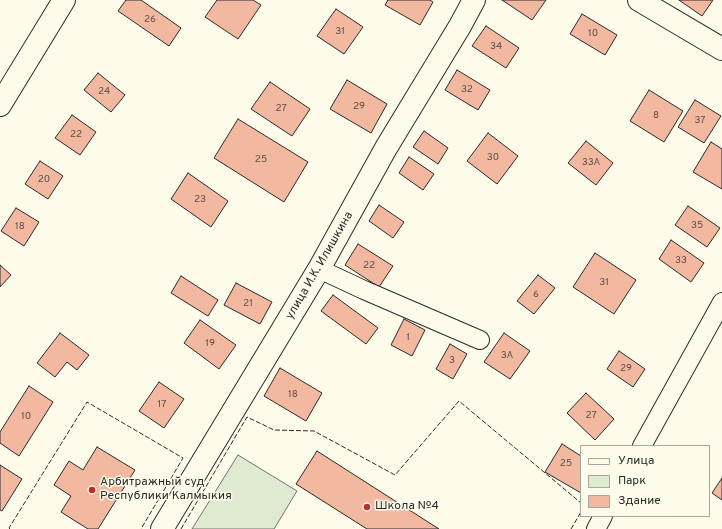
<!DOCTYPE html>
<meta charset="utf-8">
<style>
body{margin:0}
#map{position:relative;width:722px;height:529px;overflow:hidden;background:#fdfbea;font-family:Overpass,sans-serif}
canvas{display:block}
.legend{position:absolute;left:580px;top:445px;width:130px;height:72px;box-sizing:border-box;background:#fdfbea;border:1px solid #a9a89e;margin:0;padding:5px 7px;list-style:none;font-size:12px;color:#2b2b2b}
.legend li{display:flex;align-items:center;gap:8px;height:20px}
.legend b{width:20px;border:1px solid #a9a89e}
</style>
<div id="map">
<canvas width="722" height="529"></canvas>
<ul class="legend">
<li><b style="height:5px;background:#fdfbea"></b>Улица</li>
<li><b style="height:11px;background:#deebd1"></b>Парк</li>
<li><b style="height:11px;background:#f2b8a0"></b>Здание</li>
</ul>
</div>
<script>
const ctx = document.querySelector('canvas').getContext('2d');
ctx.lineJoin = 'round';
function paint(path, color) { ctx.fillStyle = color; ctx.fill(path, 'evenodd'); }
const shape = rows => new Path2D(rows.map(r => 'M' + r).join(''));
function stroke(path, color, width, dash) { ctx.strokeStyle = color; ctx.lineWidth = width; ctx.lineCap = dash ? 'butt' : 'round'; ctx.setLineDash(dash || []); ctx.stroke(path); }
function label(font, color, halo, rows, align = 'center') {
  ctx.font = font + ' Overpass,sans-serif'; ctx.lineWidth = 3; ctx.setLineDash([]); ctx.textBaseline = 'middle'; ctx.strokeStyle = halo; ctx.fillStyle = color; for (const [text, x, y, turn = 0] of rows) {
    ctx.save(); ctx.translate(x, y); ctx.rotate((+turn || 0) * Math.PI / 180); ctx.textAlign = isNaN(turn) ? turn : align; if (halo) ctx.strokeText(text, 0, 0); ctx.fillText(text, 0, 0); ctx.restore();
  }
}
const green = shape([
 [238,455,297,491,274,529,192,529,238,455]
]);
paint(green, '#deebd1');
stroke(green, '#74746e', 1);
const building = shape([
 [126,0,141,0,181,28,169,46,118,11,126,0],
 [217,0,253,0,261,5,238,39,205,17,217,0],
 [388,0,430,0,433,2,420,25,385,5,388,0],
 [502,0,546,0,532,20,502,0],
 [679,0,713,0,702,16,679,0],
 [336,9,363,27,344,54,317,36,336,9],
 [582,14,617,35,605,55,570,34,582,14],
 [486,26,519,48,506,68,472,46,486,26],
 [457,70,490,90,478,110,445,90,457,70],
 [98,73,125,95,111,112,84,90,98,73],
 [347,80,387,104,371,133,330,109,347,80],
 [270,82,310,109,292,136,251,109,270,82],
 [649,90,683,111,664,142,630,121,649,90],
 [695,100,721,116,704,143,678,127,695,100],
 [72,115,96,132,80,155,55,138,72,115],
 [238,119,308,162,284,202,214,158,238,119],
 [424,131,448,148,438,164,413,147,424,131],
 [488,133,518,156,497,184,467,161,488,133],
 [586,141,613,163,596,185,568,163,586,141],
 [711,142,722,149,722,189,693,172,711,142],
 [409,157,434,174,423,190,399,173,409,157],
 [40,161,63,176,48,199,25,184,40,161],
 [188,173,228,201,211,227,171,199,188,173],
 [379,205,404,222,393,238,369,221,379,205],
 [688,206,720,228,707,247,675,225,688,206],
 [16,208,39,222,24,246,1,231,16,208],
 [671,240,704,263,691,282,659,259,671,240],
 [358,244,393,266,379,287,345,265,358,244],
 [595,253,636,280,614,314,573,287,595,253],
 [0,265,11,275,0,287,0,265],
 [538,275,555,288,534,314,517,301,538,275],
 [181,276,218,300,208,316,171,293,181,276],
 [236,283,272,302,260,324,224,305,236,283],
 [333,295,378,328,366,344,321,311,333,295],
 [404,319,425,330,412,356,391,345,404,319],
 [200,320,236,345,219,369,184,343,200,320],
 [60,333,89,355,77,370,67,362,55,377,37,363,60,333],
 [504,333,530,351,510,379,484,362,504,333],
 [450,344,467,354,453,379,436,369,450,344],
 [619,351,645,369,633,387,607,369,619,351],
 [280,368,322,393,306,421,264,396,280,368],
 [159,382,184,399,164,428,139,411,159,382],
 [29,386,53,402,19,456,0,443,0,432,29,386],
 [586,393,614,419,595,440,567,413,586,393],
 [562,444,581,456,581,493,545,472,562,444],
 [97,447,135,470,98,529,88,529,61,512,71,496,54,485,69,461,83,470,97,447],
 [317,451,439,529,367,529,296,484,317,451],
 [0,465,22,479,2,511,0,510,0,465],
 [722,478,722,500,712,493,722,478]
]);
paint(building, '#f2b8a0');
stroke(building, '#2b2b2b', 1);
const minor = shape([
 [319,269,364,290,480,340],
 [642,446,722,302],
 [596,529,603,516]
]);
const tertiary = shape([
 [639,0,722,49],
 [0,105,64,0],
 [162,529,319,269,386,148,460,26,474,0]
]);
stroke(minor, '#2b2b2b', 20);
stroke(tertiary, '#2b2b2b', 24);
stroke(minor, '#fdfbea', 18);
stroke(tertiary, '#fdfbea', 22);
stroke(shape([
 [10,529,9,528,87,402,183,458,141,529],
 [181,529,247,417,274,430,314,431,395,475,459,401,581,503],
 [571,529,581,512]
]), '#2b2b2b', 1, [5, 2]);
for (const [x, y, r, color] of [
 [92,490,4,"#c62828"],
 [367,507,4,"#c62828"]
]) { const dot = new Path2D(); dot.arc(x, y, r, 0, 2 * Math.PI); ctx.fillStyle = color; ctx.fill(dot); stroke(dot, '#fdfbea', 1.5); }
label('10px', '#5d4e48', null, [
 ["26",150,20],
 ["31",340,32],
 ["10",593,34],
 ["34",496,47],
 ["32",467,90],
 ["24",104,92],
 ["29",359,107],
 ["27",281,109],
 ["8",656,116],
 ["37",700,121],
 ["22",76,135],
 ["30",493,158],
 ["25",261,160],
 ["33А",591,163],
 ["20",44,180],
 ["23",200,200],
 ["35",697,226],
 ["18",20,227],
 ["33",681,261],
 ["22",369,266],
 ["31",604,283],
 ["6",536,295],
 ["21",248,304],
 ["1",408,338],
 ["19",210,344],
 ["3А",507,356],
 ["3",452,361],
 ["29",626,369],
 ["18",293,395],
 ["17",162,405],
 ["27",591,416],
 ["10",26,417],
 ["25",566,464]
]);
label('12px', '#2b2b2b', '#fdfbea', [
 ["улица И.К. Илишкина",320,266,-60]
]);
label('12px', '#2b2b2b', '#fdfbea', [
 ["Арбитражный суд",100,483],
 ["Республики Калмыкия",100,497],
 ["Школа №4",375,507]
], 'left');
</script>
